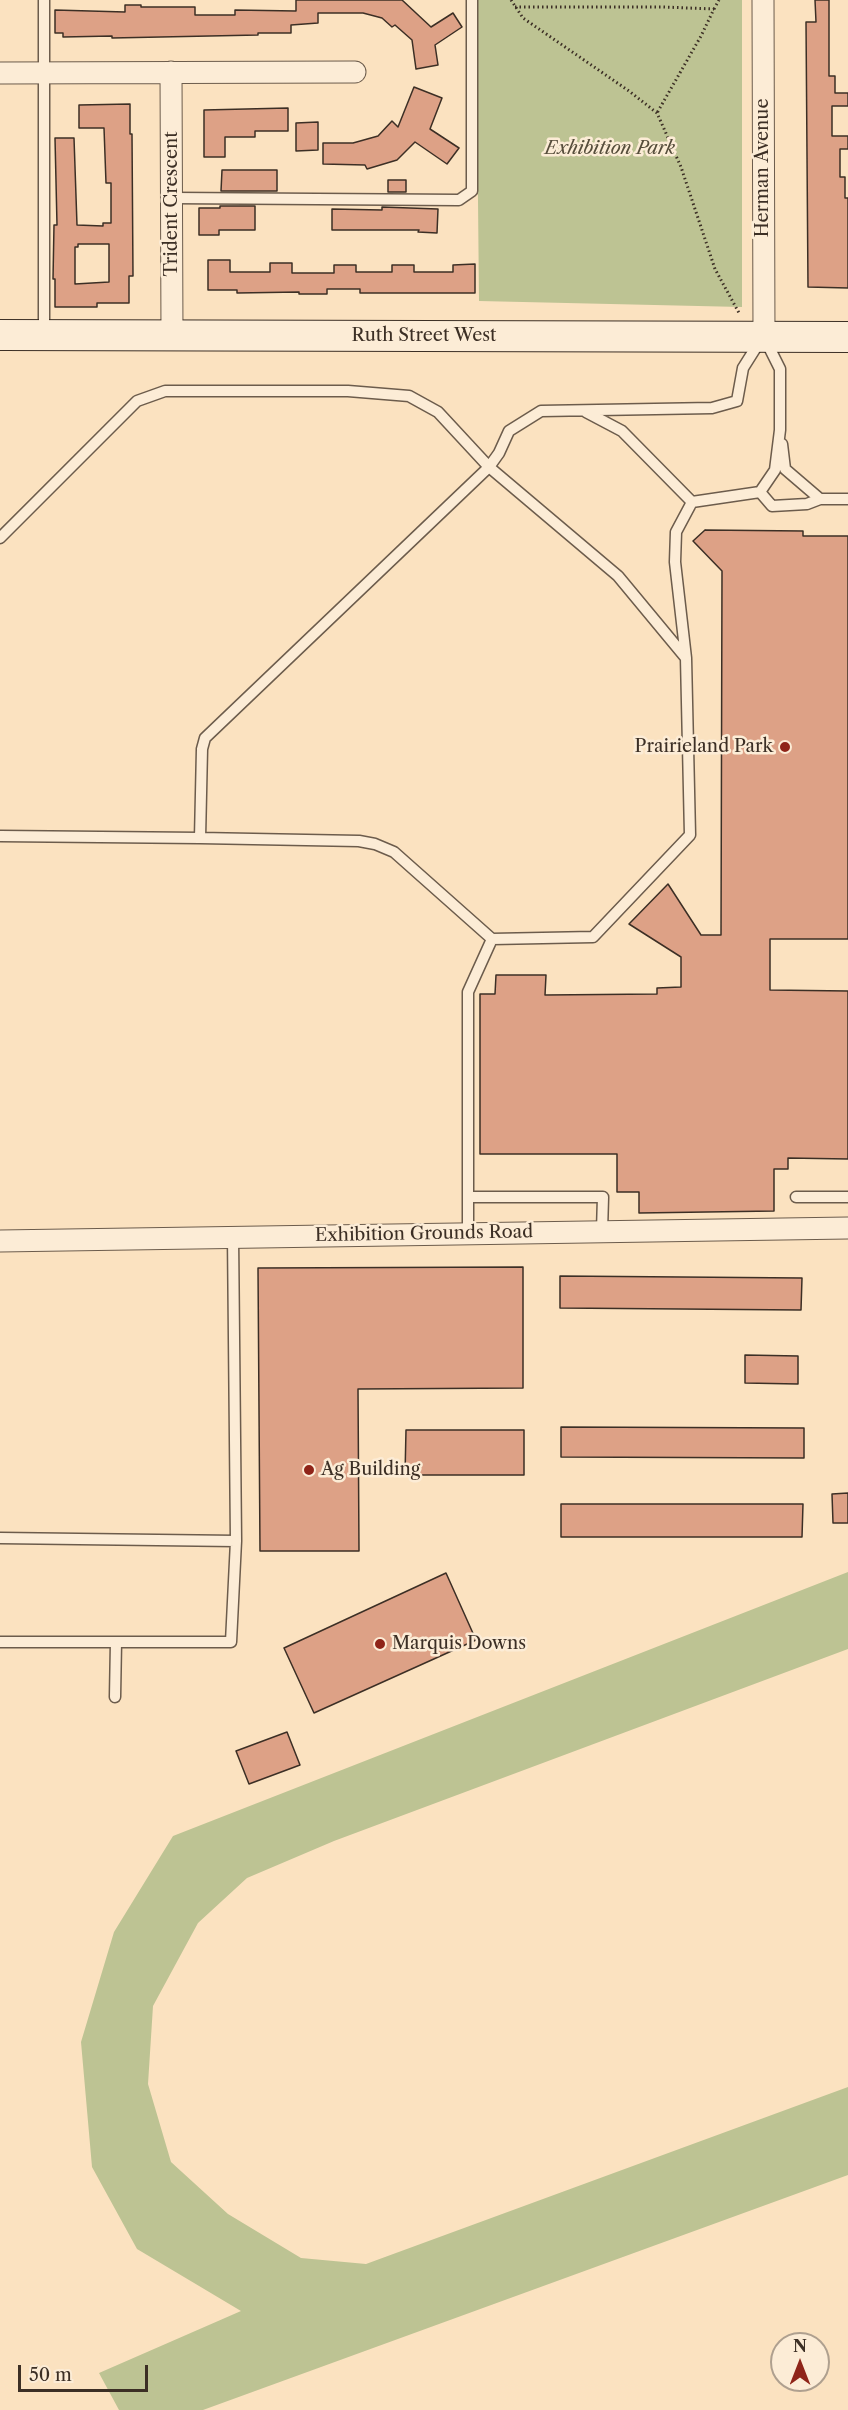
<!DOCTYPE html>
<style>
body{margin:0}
#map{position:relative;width:848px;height:2410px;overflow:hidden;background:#fbe2c0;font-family:"Libre Caslon Text",serif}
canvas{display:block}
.north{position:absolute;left:770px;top:2332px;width:60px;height:60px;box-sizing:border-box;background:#fcecd6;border:2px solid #afa08f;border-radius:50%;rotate:0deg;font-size:16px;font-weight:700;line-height:24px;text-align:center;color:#3c2f25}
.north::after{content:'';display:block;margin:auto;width:21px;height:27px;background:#8f2418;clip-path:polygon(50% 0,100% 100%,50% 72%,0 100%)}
.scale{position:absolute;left:18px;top:2365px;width:130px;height:27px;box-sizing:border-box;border:3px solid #3c2f25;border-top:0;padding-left:8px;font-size:18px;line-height:21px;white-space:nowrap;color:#3c2f25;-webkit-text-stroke:4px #fcecd6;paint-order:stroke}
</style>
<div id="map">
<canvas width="848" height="2410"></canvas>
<div class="north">N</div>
<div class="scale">50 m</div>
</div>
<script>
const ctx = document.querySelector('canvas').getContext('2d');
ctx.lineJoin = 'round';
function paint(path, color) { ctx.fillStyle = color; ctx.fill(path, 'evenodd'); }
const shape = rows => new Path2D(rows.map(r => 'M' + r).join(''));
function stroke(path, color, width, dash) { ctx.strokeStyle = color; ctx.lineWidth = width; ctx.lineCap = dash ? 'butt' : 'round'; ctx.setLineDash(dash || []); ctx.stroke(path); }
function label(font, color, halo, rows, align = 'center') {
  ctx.font = font + ' "Libre Caslon Text",serif'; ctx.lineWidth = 5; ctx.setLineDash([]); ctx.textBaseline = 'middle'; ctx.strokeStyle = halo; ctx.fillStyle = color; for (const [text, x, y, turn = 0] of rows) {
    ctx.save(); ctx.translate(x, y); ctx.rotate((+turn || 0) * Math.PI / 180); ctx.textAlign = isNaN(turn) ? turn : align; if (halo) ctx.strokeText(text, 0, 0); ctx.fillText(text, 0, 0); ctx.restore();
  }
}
paint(shape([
 [476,0,742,0,742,307,479,301],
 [848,1572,848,1649,334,1841,247,1878,198,1923,153,2006,148,2084,171,2162,228,2214,301,2258,366,2264,848,2087,848,2175,203,2410,119,2410,99,2373,241,2311,137,2249,92,2167,81,2042,114,1932,173,1836]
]), '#bdc393');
const building = shape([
 [296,0,402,0,431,27,453,13,462,27,435,45,438,65,416,69,412,40,395,25,392,27,382,18,363,13,318,13,318,23,291,25,291,33,258,33,258,35,112,38,112,36,63,37,63,33,55,33,55,10,125,12,125,5,141,5,141,7,195,7,195,15,235,15,235,10,296,11,296,0],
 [815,0,829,0,829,76,835,76,835,93,848,93,848,106,832,106,832,136,848,136,848,149,840,149,840,177,845,177,845,198,848,198,848,288,808,287,806,22,816,22,815,0],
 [414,87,442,98,430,129,459,148,447,164,415,142,397,160,367,169,365,165,323,164,323,143,353,143,378,136,392,121,398,127,414,87],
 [130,104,130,134,132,134,133,276,129,276,129,303,97,303,97,307,55,307,55,279,53,279,54,225,57,225,55,138,74,138,77,225,103,226,103,223,111,223,111,183,106,183,104,128,79,128,79,105,130,104],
 [78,244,109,244,109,282,75,284,75,247,78,247,78,244],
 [288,108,288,131,255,131,255,137,225,137,225,157,204,157,204,110,288,108],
 [318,122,318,150,296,151,296,123,318,122],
 [222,170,277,170,277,191,221,191,222,170],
 [388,180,406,180,406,192,388,192,388,180],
 [220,206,255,206,255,230,219,230,219,235,199,235,199,208,220,208,220,206],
 [382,207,438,209,437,233,418,232,419,230,332,230,332,209,382,210,382,207],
 [208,260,230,260,230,272,270,272,270,263,292,263,292,273,334,273,334,265,356,265,356,272,392,272,392,265,414,265,414,272,453,272,453,265,475,264,475,293,360,293,360,289,327,289,327,294,299,294,299,292,237,293,237,290,208,290,208,260],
 [705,530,803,531,803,536,848,536,848,939,770,939,770,990,848,991,848,1159,788,1158,788,1169,774,1169,774,1211,639,1213,639,1192,617,1192,617,1154,480,1154,480,994,495,994,496,975,546,975,545,995,657,994,657,988,681,987,681,957,629,924,668,884,701,935,721,935,722,571,693,541,705,530],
 [523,1267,523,1388,358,1389,359,1551,260,1551,258,1268,523,1267],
 [560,1276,802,1278,801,1310,560,1308,560,1276],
 [745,1355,798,1356,798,1384,745,1383,745,1355],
 [561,1427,804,1428,804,1458,561,1457,561,1427],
 [406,1430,524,1430,524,1475,405,1475,406,1430],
 [848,1493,848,1523,833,1523,832,1494,848,1493],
 [561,1504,803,1504,802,1537,561,1537,561,1504],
 [446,1573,476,1640,314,1713,284,1648,446,1573],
 [287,1732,300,1765,249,1784,236,1751,287,1732]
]);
paint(building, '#dda186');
stroke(building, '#3c2f25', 1.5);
const lane = shape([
 [44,0,44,335],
 [173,198,459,200,472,191,472,0],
 [586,412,622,431,692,502],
 [782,444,785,469,820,499],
 [760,492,772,506,807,504,820,499,848,499],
 [692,502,760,492,775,470,780,430,780,369,765,339],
 [0,538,137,401,165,391,348,391,409,396,438,412,489,467,499,453,509,431,541,411,712,408,737,401,743,368,760,341],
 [0,836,200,838,359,841,375,844,394,852,492,939,593,937,690,835,686,658,675,562,676,532,692,502],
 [200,838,202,749,205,738,489,467,618,576,686,658],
 [492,939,468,992,468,1197,603,1197,602,1231],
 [468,1197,468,1235],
 [796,1197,848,1197],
 [0,1538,236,1541],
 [0,1642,231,1642,236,1541,233,1236],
 [115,1697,116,1642]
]);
const street = shape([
 [763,0,764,336],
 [171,72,172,336],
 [0,73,355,72],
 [0,1241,848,1228]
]);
const secondary = shape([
 [0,335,848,337]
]);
stroke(lane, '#6c5c4c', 13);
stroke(street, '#6c5c4c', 23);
stroke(secondary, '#3c2f25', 32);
stroke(shape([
 [511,0,523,18,629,91,657,113,681,167,715,269,739,313],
 [515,7,663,7,714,9,701,36,657,113],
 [714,9,719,0]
]), '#3c2f25', 3, [1.5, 3]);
stroke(lane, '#fcecd6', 10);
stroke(street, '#fcecd6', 21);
stroke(secondary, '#fcecd6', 30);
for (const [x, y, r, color] of [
 [785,747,6,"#8f2418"],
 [309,1470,6,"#8f2418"],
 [380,1644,6,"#8f2418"]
]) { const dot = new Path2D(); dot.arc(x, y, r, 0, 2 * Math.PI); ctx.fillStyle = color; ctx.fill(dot); stroke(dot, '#fcecd6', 2); }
label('italic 18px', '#564d3b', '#fcecd6', [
 ["Exhibition Park",610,149]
]);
label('18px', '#3c2f25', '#fcecd6', [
 ["Herman Avenue",763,168,-90],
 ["Trident Crescent",172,204,-90],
 ["Ruth Street West",424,336],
 ["Exhibition Grounds Road",424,1234,-1]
]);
label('18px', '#3c2f25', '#fcecd6', [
 ["Prairieland Park",773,747,"right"],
 ["Ag Building",321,1470],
 ["Marquis Downs",392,1644]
], 'left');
</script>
